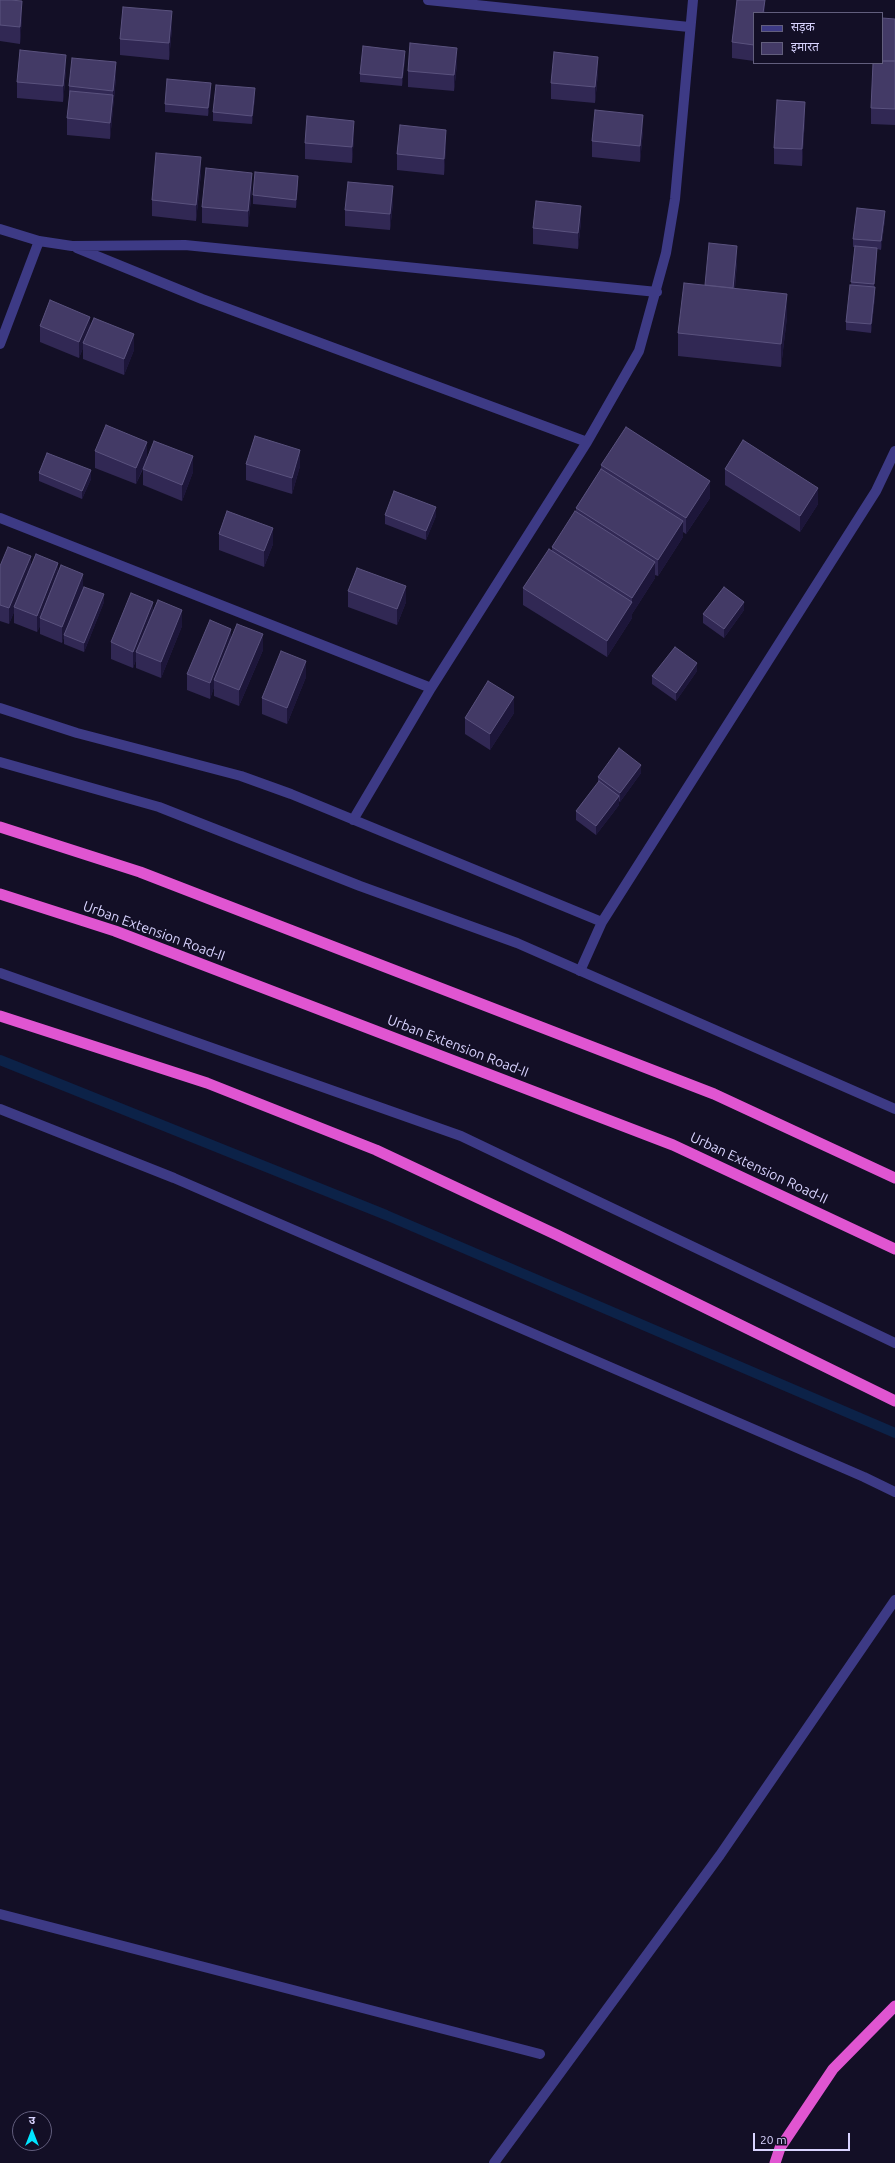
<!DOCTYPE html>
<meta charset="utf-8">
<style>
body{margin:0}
#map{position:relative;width:895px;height:2163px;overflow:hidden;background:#130f26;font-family:Ubuntu,"Noto Sans Devanagari",sans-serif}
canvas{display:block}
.legend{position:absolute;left:753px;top:12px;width:130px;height:52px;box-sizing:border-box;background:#130f26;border:1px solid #625e7d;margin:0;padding:5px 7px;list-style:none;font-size:12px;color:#d9d4ff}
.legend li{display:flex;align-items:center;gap:8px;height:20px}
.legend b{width:20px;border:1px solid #625e7d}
.north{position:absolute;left:12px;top:2111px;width:40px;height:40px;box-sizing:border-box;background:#130f26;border:1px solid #625e7d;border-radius:50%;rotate:0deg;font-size:11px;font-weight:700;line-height:16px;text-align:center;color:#d9d4ff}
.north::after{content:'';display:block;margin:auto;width:14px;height:18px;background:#00e5ff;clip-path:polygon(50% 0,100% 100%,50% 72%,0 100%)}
.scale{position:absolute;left:753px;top:2133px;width:97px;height:18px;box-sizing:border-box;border:2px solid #d9d4ff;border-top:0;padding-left:5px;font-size:12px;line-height:14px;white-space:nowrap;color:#d9d4ff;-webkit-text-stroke:3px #130f26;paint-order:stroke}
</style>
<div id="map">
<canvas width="895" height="2163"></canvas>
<ul class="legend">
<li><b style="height:5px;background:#3d3a85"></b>सड़क</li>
<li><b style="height:11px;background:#433a66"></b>इमारत</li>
</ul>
<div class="north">उ</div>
<div class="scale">20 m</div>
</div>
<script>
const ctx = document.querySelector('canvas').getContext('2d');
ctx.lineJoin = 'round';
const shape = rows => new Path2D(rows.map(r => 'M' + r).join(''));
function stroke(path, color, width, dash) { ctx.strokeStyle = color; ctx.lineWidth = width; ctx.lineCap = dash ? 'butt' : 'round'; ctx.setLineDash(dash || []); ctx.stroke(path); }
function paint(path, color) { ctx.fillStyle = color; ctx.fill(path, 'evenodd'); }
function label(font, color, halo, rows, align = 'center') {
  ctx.font = font + ' Ubuntu,sans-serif'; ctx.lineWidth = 3; ctx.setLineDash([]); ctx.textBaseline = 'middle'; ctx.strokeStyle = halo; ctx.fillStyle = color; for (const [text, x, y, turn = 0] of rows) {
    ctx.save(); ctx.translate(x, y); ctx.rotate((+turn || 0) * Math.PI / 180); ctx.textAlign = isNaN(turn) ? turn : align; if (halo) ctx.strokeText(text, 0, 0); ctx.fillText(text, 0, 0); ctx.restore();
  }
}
stroke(shape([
 [0,1060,386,1215,895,1433]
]), '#0c2248', 10);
stroke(shape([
 [0,1914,540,2054]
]), '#3d3a85', 10);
stroke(shape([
 [428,0,689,27],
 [0,229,39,241,72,246,185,245,657,292],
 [77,248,202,299,587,442],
 [0,344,39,241],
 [0,518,431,688],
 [0,708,77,733,241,776,291,794,602,922],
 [353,820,431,688,587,442,639,351,666,253,675,199,693,0],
 [580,971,602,922,876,491,895,451],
 [494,2163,720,1855,895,1600]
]), '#3d3a85', 10);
stroke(shape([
 [0,762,159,807,360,886,517,943,895,1109],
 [0,973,461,1136,895,1343],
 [0,1109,174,1178,864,1477,895,1492]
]), '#3d3a85', 10);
stroke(shape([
 [0,827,140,872,714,1094,895,1178],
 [0,894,115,931,673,1145,895,1249],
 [0,1016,207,1083,376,1150,557,1235,895,1401],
 [775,2163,780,2148,833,2069,895,2006]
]), '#e055d1', 11);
paint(shape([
 [0,0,22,17,20,44,0,41],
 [737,0,765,0,765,13,754,13,754,61,732,58,732,42],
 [895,19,895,125,871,124,871,108],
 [172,28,169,60,120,55,120,39],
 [405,59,402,86,360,82,360,74],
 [457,64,454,91,408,87,408,71],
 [66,71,63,102,17,98,17,82],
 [598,73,595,103,551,99,551,83],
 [116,78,110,139,67,135,67,118,69,100,69,86],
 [211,91,208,116,165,112,165,104],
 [255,97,252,124,213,121,213,112],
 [805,118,802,166,774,164,774,148],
 [643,131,640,162,592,157,592,141],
 [354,137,352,163,305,159,305,143],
 [446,146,444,175,397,170,397,154],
 [201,173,196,221,152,216,152,200],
 [298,184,296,208,253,204,253,195],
 [252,189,248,227,202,223,202,207],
 [393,203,390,230,345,226,345,210],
 [885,219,881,250,877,249,877,256,874,287,875,296,871,333,846,330,846,322,851,285,855,247,853,247,853,239],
 [581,222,578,249,533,244,533,228],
 [737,262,735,288,787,317,781,367,678,356,678,333,705,285],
 [40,326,90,328,134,350,124,375,83,359,83,348,79,358,40,342],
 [95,451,147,457,193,472,182,501,143,485,143,469,136,484,95,468],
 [246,464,300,466,292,494,246,480],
 [601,465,710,498,686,534,683,532,683,537,658,576,655,575,655,578,632,614,632,618,607,657,523,605,523,588,552,551,552,547,576,512,576,508,601,469],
 [725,469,818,504,800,532,725,485],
 [39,473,91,479,82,499,39,481],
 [385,515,436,516,426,540,385,524],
 [219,534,273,544,264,567,219,550],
 [0,566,31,567,58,572,104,602,84,652,64,644,64,637,62,643,40,634,40,626,37,632,14,623,14,612,9,624,0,621],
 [348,591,406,602,397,625,348,607],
 [153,610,182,626,161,678,136,668,136,660,133,668,111,659,111,642],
 [744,610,724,638,703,623,703,614],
 [231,638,263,650,239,706,214,696,214,687,210,699,187,690,187,674],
 [697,671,676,701,652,684,652,676],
 [306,677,287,724,262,714,262,698],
 [514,713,490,750,465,734,465,718],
 [641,773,620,802,619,801,619,805,596,835,576,820,576,811,598,783,598,777]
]), '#312854');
paint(shape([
 [765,0,765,13,763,13],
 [22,1,22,17,20,44,20,27],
 [172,11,172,28,169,60,169,43],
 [457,48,457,64,454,91,454,75],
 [405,51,405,59,402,86,402,78],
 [66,55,66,71,63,102,63,86],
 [598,57,598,73,595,103,595,87],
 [116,62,116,78,113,107,113,91],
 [211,83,211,91,208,116,208,108],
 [255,88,255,97,252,124,252,116],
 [113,95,113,112,110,139,110,123],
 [805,102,805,118,802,166,802,149],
 [643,115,643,131,640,162,640,146],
 [354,121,354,137,352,163,352,147],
 [446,130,446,146,444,175,444,159],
 [201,157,201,173,196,221,196,205],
 [252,173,252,189,248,227,248,211],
 [298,176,298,184,296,208,296,200],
 [393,186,393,203,390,230,390,214],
 [581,206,581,222,578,249,578,233],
 [885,211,885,219,881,250,881,241],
 [737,246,737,262,733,307,733,291],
 [877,248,877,256,874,292,874,284],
 [875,287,875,296,871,333,871,324],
 [787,294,787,317,781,367,781,344],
 [90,317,90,333,83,343,83,348,79,358,79,342],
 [134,334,134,350,124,375,124,359],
 [147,442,147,458,136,484,136,468],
 [300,450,300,466,292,494,292,478],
 [193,456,193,472,182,501,182,485],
 [91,470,91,479,82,499,82,491],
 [710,481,710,498,686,534,686,518],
 [818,488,818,504,800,532,800,516],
 [436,507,436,516,426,540,426,531],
 [683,521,683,537,658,576,658,560],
 [273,528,273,544,264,567,264,551],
 [31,556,31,572,14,607,14,612,9,624,9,608],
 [655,562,655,578,632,614,632,598],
 [58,563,58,579,40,618,40,626,37,632,37,616],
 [83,574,83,590,64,635,64,637,62,643,62,627],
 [406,586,406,602,397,625,397,609],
 [104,594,104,602,84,652,84,643],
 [153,602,153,618,136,652,136,660,133,668,133,652],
 [632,602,632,618,607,657,607,641],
 [744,602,744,610,724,638,724,629],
 [182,610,182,626,161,678,161,662],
 [231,629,231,645,214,680,214,687,210,699,210,683],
 [263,634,263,650,239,706,239,690],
 [306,661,306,677,287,724,287,708],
 [697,663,697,671,676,701,676,693],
 [514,697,514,713,490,750,490,734],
 [641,765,641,773,620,802,620,793],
 [619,796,619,805,596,835,596,826]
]), '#1d163a');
const building = shape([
 [0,0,10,0,22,1,20,27,0,25,0,0],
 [737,0,765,0,763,13,754,13,754,45,732,42,737,0],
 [123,7,172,11,169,43,120,39,123,7],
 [882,18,895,19,895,61,882,61,882,18],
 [410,43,457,48,454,75,408,71,410,43],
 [363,46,405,51,402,78,360,74,363,46],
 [20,50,66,55,63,86,17,82,20,50],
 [554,52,598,57,595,87,551,83,554,52],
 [72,58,116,62,113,91,69,86,72,58],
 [882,61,895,61,895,109,871,108,873,63,882,63,882,61],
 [167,79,211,83,208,108,165,104,167,79],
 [216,85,255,88,252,116,213,112,216,85],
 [70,91,113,95,110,123,67,118,70,91],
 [777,100,805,102,802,149,774,148,777,100],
 [595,110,643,115,640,146,592,141,595,110],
 [307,116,354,121,352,147,305,143,307,116],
 [400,125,446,130,444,159,397,154,400,125],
 [156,153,201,157,196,205,152,200,156,153],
 [206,168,252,173,248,211,202,207,206,168],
 [255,172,298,176,296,200,253,195,255,172],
 [348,182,393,186,390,214,345,210,348,182],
 [536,201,581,206,578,233,533,228,536,201],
 [857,208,885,211,881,241,853,239,857,208],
 [709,243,737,246,733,288,705,285,709,243],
 [855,246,877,248,874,284,851,282,855,246],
 [684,283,787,294,781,344,678,333,684,283],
 [850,285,875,287,871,324,846,322,850,285],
 [50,300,90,317,79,342,40,326,50,300],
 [94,318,134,334,124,359,83,343,94,318],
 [106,425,147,442,136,468,95,451,106,425],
 [626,427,710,481,686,518,601,465,626,427],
 [255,436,300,450,292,478,246,464,255,436],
 [743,440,818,488,800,516,725,469,743,440],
 [154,441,193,456,182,485,143,469,154,441],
 [47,453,91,470,82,491,39,473,47,453],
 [601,469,683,521,658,560,576,508,601,469],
 [394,491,436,507,426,531,385,515,394,491],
 [227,511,273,528,264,551,219,534,227,511],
 [575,511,655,562,632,598,552,547,575,511],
 [8,547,31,556,9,608,0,605,0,566,8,547],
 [549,549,632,602,607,641,523,588,549,549],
 [36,554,58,563,37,616,14,607,36,554],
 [61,565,83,574,62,627,40,618,61,565],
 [357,568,406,586,397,609,348,591,357,568],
 [84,587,104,594,84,643,64,635,84,587],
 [724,587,744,602,724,629,703,614,724,587],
 [131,593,153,602,133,652,111,642,131,593],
 [158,600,182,610,161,662,136,652,158,600],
 [210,620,231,629,210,683,187,674,210,620],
 [237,624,263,634,239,690,214,680,237,624],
 [675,647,697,663,676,693,652,676,675,647],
 [281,651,306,661,287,708,262,698,281,651],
 [488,681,514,697,490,734,465,718,488,681],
 [619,748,641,765,620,793,598,777,619,748],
 [599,781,619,796,596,826,576,811,599,781]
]);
paint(building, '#433a66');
stroke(building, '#5a527e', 1);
label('14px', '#d9d4ff', '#130f26', [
 ["Urban Extension Road-II",154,931,20],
 ["Urban Extension Road-II",458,1046,21],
 ["Urban Extension Road-II",759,1168,25]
]);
</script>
